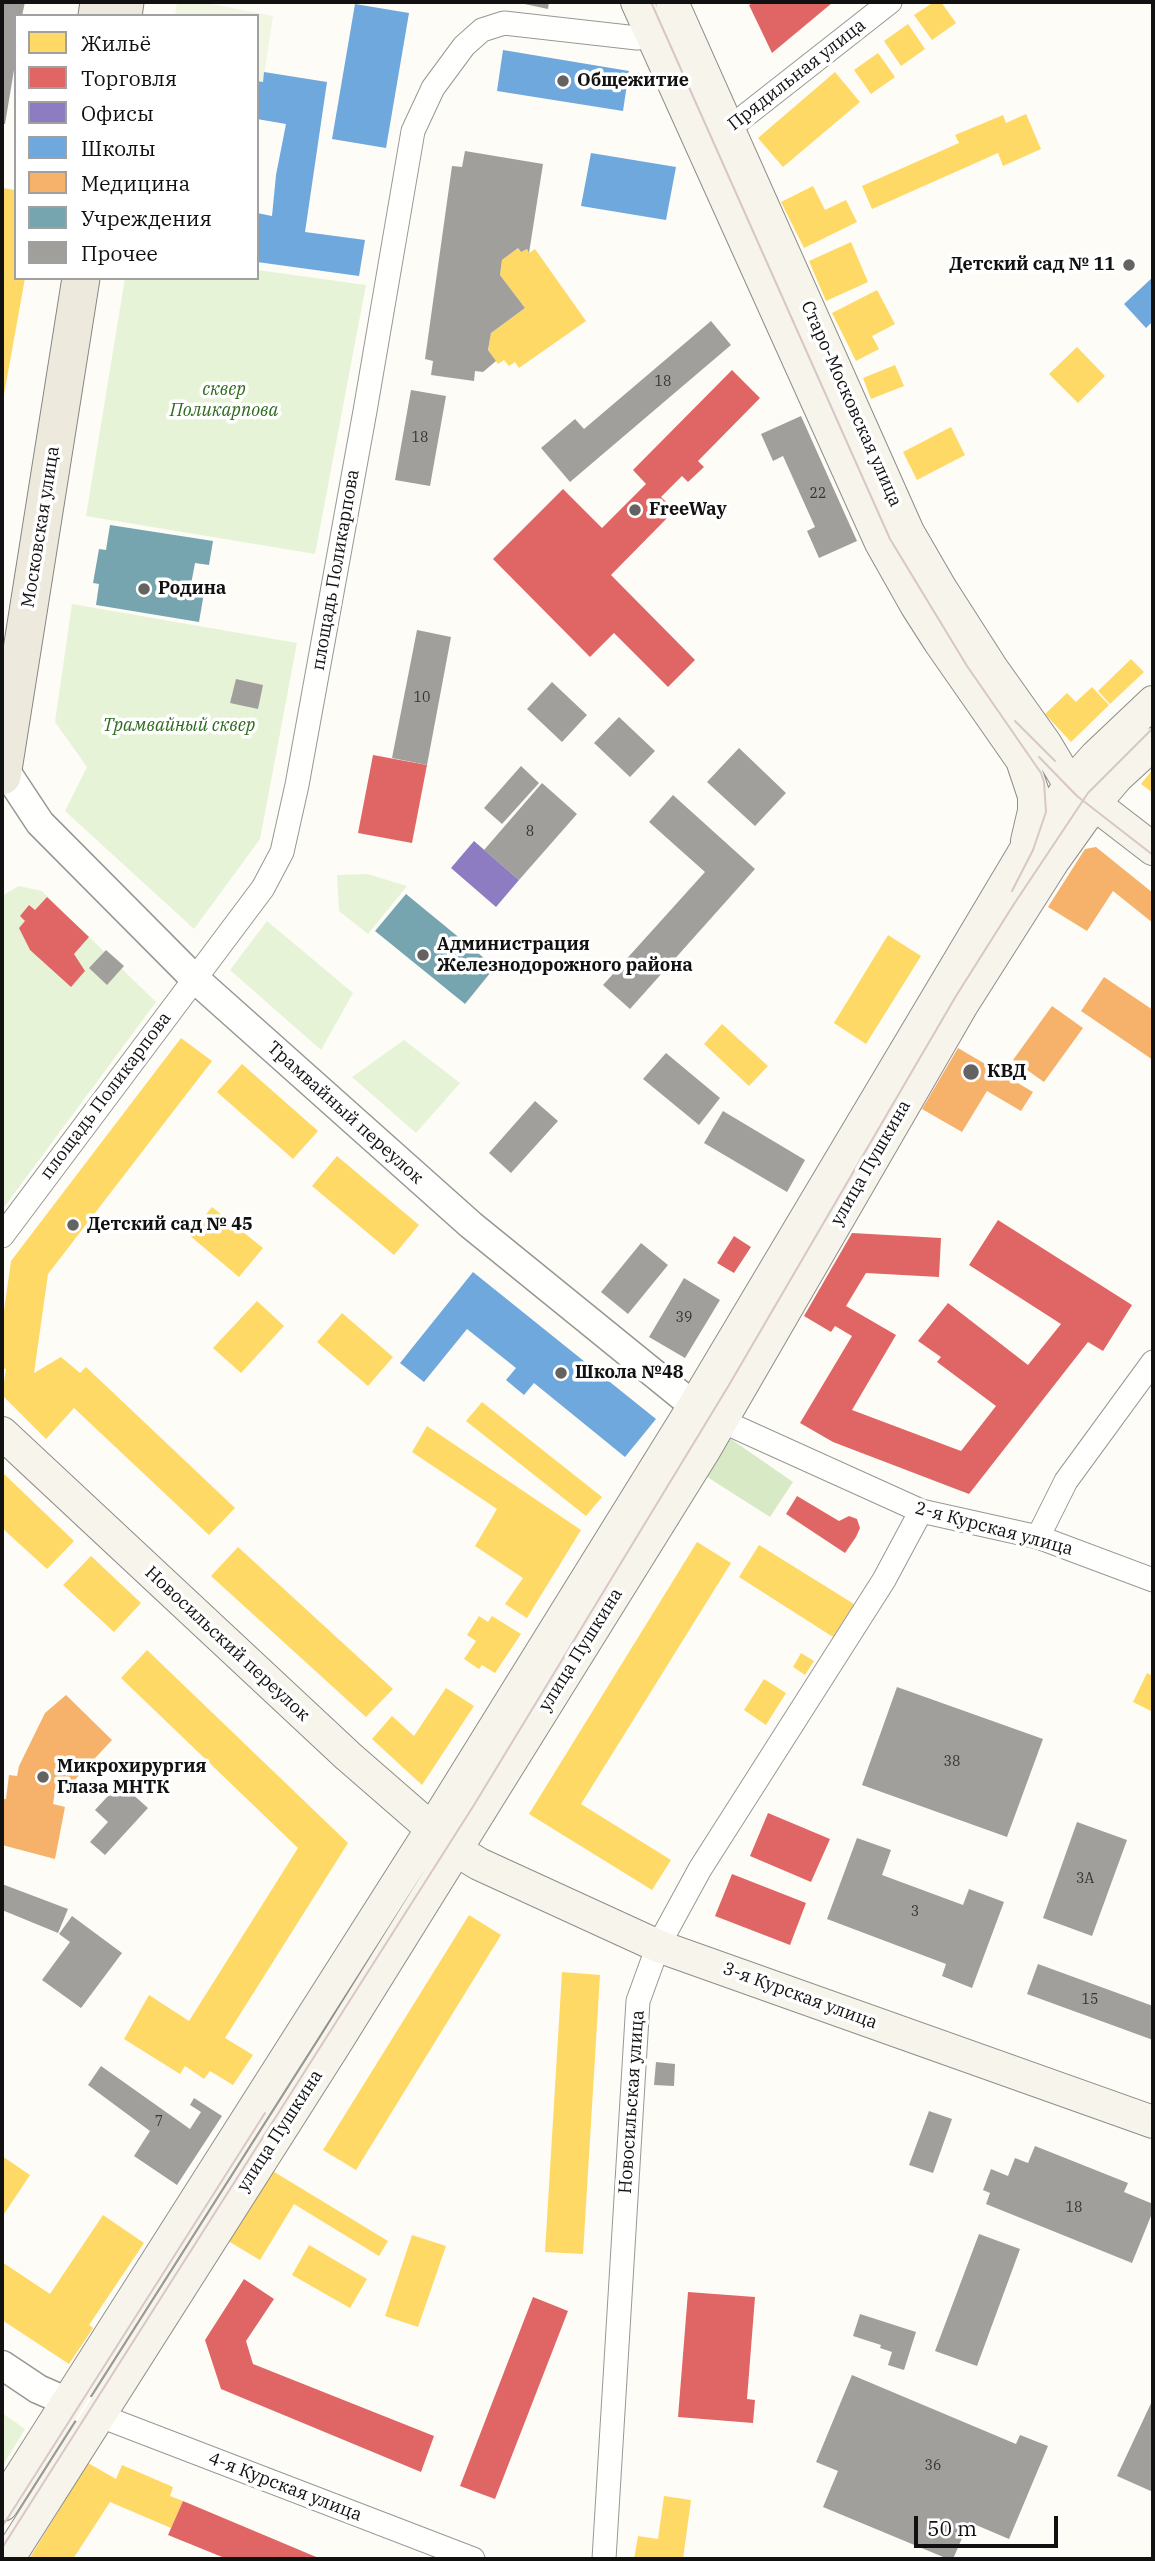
<!DOCTYPE html>
<meta charset="utf-8">
<style>
body{margin:0}
#map{position:relative;width:1155px;height:2561px;overflow:hidden;background:#fdfcf7;font-family:"IBM Plex Serif",serif}
canvas{display:block}
.frame{position:absolute;inset:0;border:4px solid #111;pointer-events:none}
.legend{position:absolute;left:14px;top:14px;width:245px;height:266px;box-sizing:border-box;background:#fff;border:2px solid #a0a0a0;margin:0;padding:9px 12px;list-style:none;font-size:21px;color:#111}
.legend li{display:flex;align-items:center;gap:14px;height:35px}
.legend b{width:35px;border:2px solid #a0a0a0}
.scale{position:absolute;left:914px;top:2516px;width:144px;height:32px;box-sizing:border-box;border:4px solid #111;border-top:0;padding-left:9px;font-size:21px;line-height:24px;white-space:nowrap;color:#111;-webkit-text-stroke:5px #fff;paint-order:stroke}
</style>
<div id="map">
<canvas width="1155" height="2561"></canvas>
<div class="frame"></div>
<ul class="legend">
<li><b style="height:19px;background:#ffd966"></b>Жильё</li>
<li><b style="height:19px;background:#e06666"></b>Торговля</li>
<li><b style="height:19px;background:#8e7cc3"></b>Офисы</li>
<li><b style="height:19px;background:#6fa8dc"></b>Школы</li>
<li><b style="height:19px;background:#f6b26b"></b>Медицина</li>
<li><b style="height:19px;background:#76a5af"></b>Учреждения</li>
<li><b style="height:19px;background:#a19f9c"></b>Прочее</li>
</ul>
<div class="scale">50 m</div>
</div>
<script>
const ctx = document.querySelector('canvas').getContext('2d');
ctx.lineJoin = 'round';
function paint(path, color) { ctx.fillStyle = color; ctx.fill(path, 'evenodd'); }
const shape = rows => new Path2D(rows.map(r => 'M' + r).join(''));
function stroke(path, color, width, dash) { ctx.strokeStyle = color; ctx.lineWidth = width; ctx.lineCap = dash ? 'butt' : 'round'; ctx.setLineDash(dash || []); ctx.stroke(path); }
function label(font, color, halo, rows, align = 'center') {
  ctx.font = font + ' "IBM Plex Serif",serif'; ctx.lineWidth = 7; ctx.setLineDash([]); ctx.textBaseline = 'middle'; ctx.strokeStyle = halo; ctx.fillStyle = color; for (const [text, x, y, turn = 0] of rows) {
    ctx.save(); ctx.translate(x, y); ctx.rotate((+turn || 0) * Math.PI / 180); ctx.textAlign = isNaN(turn) ? turn : align; if (halo) ctx.strokeText(text, 0, 0); ctx.fillText(text, 0, 0); ctx.restore();
  }
}
paint(shape([
 [257,270,366,285,315,554,86,516,125,278,257,278],
 [72,604,297,643,260,839,194,929,65,811,87,767,55,722],
 [367,874,407,886,368,934,339,911,337,875],
 [19,886,42,891,156,1002,2,1210,2,896],
 [267,921,353,993,321,1050,230,970],
 [404,1040,460,1083,416,1133,352,1077],
 [2,2413,25,2429,2,2467]
]), '#e7f3d7');
paint(shape([
 [725,1435,793,1482,770,1517,701,1473]
]), '#d8eac5');
paint(shape([
 [177,2,201,2,273,16,263,82,257,81,257,16,175,16]
]), '#f0f6e1');
paint(shape([
 [934,2,941,2,956,23,932,40,914,15],
 [908,24,925,49,901,66,884,41],
 [878,53,895,77,871,94,854,70],
 [835,72,860,102,783,167,758,138],
 [1026,114,1041,149,1003,166,998,153,872,209,862,186,959,143,955,135,1003,115,1006,123],
 [813,186,825,210,846,200,857,222,804,248,781,202],
 [2,188,16,190,16,278,25,278,3,400],
 [851,242,868,282,826,301,809,261],
 [518,248,521,252,527,249,529,253,535,249,586,321,519,368,515,362,509,366,504,360,498,364,488,350,491,333,525,308,500,275,502,260],
 [877,290,895,324,872,336,879,349,856,361,832,313],
 [1077,347,1105,376,1078,403,1049,374],
 [895,365,904,386,871,399,863,378],
 [951,427,965,455,917,480,903,452],
 [1131,659,1144,672,1110,704,1098,691],
 [1092,687,1109,705,1071,742,1045,714,1067,693,1076,702],
 [1153,769,1153,793,1141,784],
 [888,935,921,956,866,1044,834,1023],
 [722,1024,768,1066,749,1086,704,1044],
 [181,1038,212,1061,48,1274,34,1373,61,1357,80,1373,86,1367,235,1508,209,1535,74,1408,46,1439,2,1395,6,1369,2,1368,2,1325,11,1261],
 [242,1064,318,1131,293,1159,217,1092],
 [337,1156,419,1225,394,1255,312,1186],
 [212,1207,263,1248,239,1277,189,1235],
 [257,1301,284,1326,241,1373,213,1348],
 [342,1313,393,1357,368,1386,317,1342],
 [482,1402,602,1497,586,1516,466,1421],
 [427,1426,581,1530,527,1618,505,1604,523,1578,475,1546,497,1509,412,1452],
 [2,1472,74,1541,47,1569,2,1528],
 [697,1542,731,1563,581,1804,671,1860,652,1890,529,1814],
 [759,1545,854,1604,833,1637,739,1577],
 [238,1547,393,1689,366,1717,211,1576],
 [91,1556,141,1603,114,1632,63,1585],
 [479,1616,488,1622,492,1616,521,1634,495,1673,482,1665,479,1669,464,1659,476,1641,467,1635],
 [147,1650,348,1843,225,2038,253,2055,233,2085,210,2071,204,2079,185,2066,180,2074,124,2039,149,1995,189,2021,298,1848,121,1678],
 [801,1653,814,1661,805,1675,793,1667],
 [1147,1673,1153,1676,1153,1712,1133,1702],
 [764,1679,786,1693,766,1725,744,1710],
 [446,1688,474,1706,422,1785,372,1739,392,1716,414,1736],
 [469,1915,501,1935,356,2170,323,2150],
 [562,1972,600,1975,583,2254,545,2252],
 [2,2156,30,2175,2,2217],
 [271,2170,388,2241,379,2256,294,2204,260,2260,228,2241],
 [103,2215,144,2243,89,2325,93,2328,69,2364,2,2320,2,2262,50,2294],
 [412,2235,446,2246,418,2327,385,2316],
 [309,2245,367,2279,350,2308,292,2275],
 [88,2463,116,2479,122,2465,173,2487,170,2496,183,2501,171,2528,110,2502,73,2559,29,2559],
 [664,2496,691,2500,683,2559,634,2559,638,2536,658,2539]
]), '#ffd966');
paint(shape([
 [755,2,831,2,832,3,772,53,749,5],
 [732,370,760,398,698,461,704,467,688,482,682,476,661,497,675,510,611,575,695,660,668,687,614,633,590,657,493,559,563,489,602,528,646,484,633,470],
 [373,755,427,765,412,843,358,833],
 [47,897,89,937,74,954,85,971,71,987,30,950,19,928,25,921,20,916,29,905,35,910],
 [998,1220,1132,1305,1103,1351,1088,1342,969,1494,833,1442,800,1423,852,1336,835,1326,831,1332,804,1316,852,1233,941,1238,939,1277,866,1273,846,1306,896,1335,852,1410,961,1451,996,1406,937,1362,941,1357,918,1341,948,1303,1028,1365,1061,1324,969,1265],
 [734,1236,751,1247,734,1273,717,1263],
 [797,1496,839,1521,849,1516,857,1519,860,1528,856,1537,845,1553,786,1514],
 [768,1813,830,1839,811,1882,750,1856],
 [732,1874,806,1903,790,1945,715,1916],
 [244,2279,274,2299,246,2341,253,2364,434,2436,421,2472,221,2389,205,2340],
 [688,2292,755,2297,747,2399,755,2400,753,2423,678,2417],
 [533,2297,568,2311,495,2499,460,2486],
 [183,2501,321,2559,227,2559,168,2535]
]), '#e06666');
paint(shape([
 [474,841,519,880,496,907,451,868]
]), '#8e7cc3');
paint(shape([
 [355,4,409,13,386,148,332,139],
 [503,50,629,71,623,111,497,91],
 [264,72,327,82,305,232,365,240,359,276,257,262,257,213,272,216,276,175,286,124,257,119,257,81,263,82],
 [591,153,676,167,666,220,581,206],
 [1153,277,1153,321,1146,328,1124,304],
 [473,1272,656,1419,625,1457,534,1383,524,1395,506,1380,516,1368,467,1329,424,1382,400,1363]
]), '#6fa8dc');
paint(shape([
 [1096,847,1153,893,1153,923,1113,891,1087,931,1048,907,1085,849],
 [1104,977,1153,1010,1153,1060,1081,1011],
 [1052,1006,1083,1028,1044,1082,1013,1060],
 [958,1048,1033,1092,1021,1111,987,1091,962,1132,922,1109],
 [66,1695,112,1740,69,1786,57,1778,53,1804,65,1807,55,1859,2,1845,2,1799,6,1799,9,1775,17,1776,19,1766,45,1713]
]), '#f6b26b');
paint(shape([
 [110,525,213,541,209,565,195,563,190,590,204,593,199,622,96,605,99,584,93,583,99,549,106,550],
 [406,894,495,967,465,1004,375,931]
]), '#76a5af');
paint(shape([
 [2,2,25,2,22,16,16,16,16,58,5,124,2,124],
 [515,2,549,2,548,9],
 [465,151,543,164,529,253,527,249,521,252,518,248,502,260,500,275,525,308,491,333,488,350,496,361,483,372,475,371,474,381,431,375,433,361,425,359,452,166,462,167],
 [711,321,731,345,570,482,541,448,575,419,584,429],
 [411,390,446,396,430,486,395,480],
 [801,416,857,541,819,558,807,531,815,527,783,456,773,461,761,434],
 [417,630,451,637,427,765,392,758],
 [236,679,263,685,258,709,230,703],
 [552,682,587,715,562,742,527,709],
 [619,717,655,751,630,777,594,743],
 [739,748,786,793,755,826,707,782],
 [521,766,539,783,502,824,484,808],
 [542,783,577,814,519,880,484,850],
 [673,795,755,869,630,1009,603,985,705,872,649,822],
 [106,950,124,966,107,985,89,968],
 [666,1053,720,1098,699,1125,643,1079],
 [535,1101,558,1121,511,1173,489,1153],
 [723,1111,805,1160,787,1192,704,1143],
 [641,1243,668,1265,628,1314,601,1292],
 [684,1278,720,1300,685,1358,649,1337],
 [897,1687,1043,1739,1007,1837,862,1785],
 [120,1783,148,1808,105,1855,90,1842,108,1822,95,1810],
 [1077,1822,1127,1840,1092,1936,1043,1918],
 [857,1838,891,1850,882,1875,963,1905,969,1889,1004,1902,972,1988,942,1976,946,1964,827,1919],
 [2,1884,68,1909,58,1933,2,1910],
 [72,1916,122,1953,81,2008,42,1980,70,1942,59,1934],
 [1038,1964,1153,2006,1153,2040,1027,1994],
 [656,2062,675,2064,674,2086,654,2085],
 [101,2066,190,2129,201,2112,190,2105,194,2098,222,2116,177,2185,134,2156,150,2131,88,2085],
 [929,2111,952,2119,933,2173,909,2165],
 [1035,2146,1128,2183,1124,2192,1153,2204,1153,2211,1132,2263,986,2204,990,2193,983,2190,991,2169,1008,2176,1015,2158,1028,2163],
 [979,2234,1020,2249,977,2366,935,2351],
 [860,2314,916,2332,904,2370,888,2365,892,2352,880,2348,881,2345,853,2336],
 [852,2375,1016,2444,1020,2435,1048,2446,1009,2539,969,2522,953,2559,948,2559,823,2507,838,2471,816,2462],
 [1153,2399,1153,2492,1117,2476]
]), '#a19f9c');
const minor = shape([
 [718,137,890,2],
 [2,1236,263,888,282,852,297,785,365,411,413,131,433,88,464,46,482,30,504,23,637,38,652,36],
 [722,1421,921,1511,1038,1537,1153,1580],
 [1038,1537,1066,1481,1153,1362],
 [98,2415,473,2559],
 [604,2559,638,2001,658,1946,700,1869,884,1580,921,1511]
]);
const tertiary = shape([
 [3,767,40,823,194,978,471,1225,694,1406,713,1416],
 [2,2365,38,2389,86,2410]
]);
const secondary = shape([
 [637,2,881,543,916,605,939,641,1022,760,1034,796,1034,811,1027,841],
 [672,2,908,532,941,589,991,667,1045,743,1070,785],
 [1079,792,1153,849],
 [2,1433,348,1756,456,1850,479,1864,658,1946,1153,2122],
 [2,2505,431,1830,694,1406,1026,849,1070,785,1096,756,1153,702],
 [8,2559,334,2046,705,1449,962,1005,1054,860,1094,804,1117,777,1153,744]
]);
const primary = shape([
 [97,16,99,2],
 [123,16,125,2],
 [2,776,81,278]
]);
stroke(minor, '#979795', 25);
stroke(tertiary, '#979795', 31);
stroke(secondary, '#8e8d8b', 34);
stroke(primary, '#858482', 39);
stroke(minor, '#fffffe', 23);
stroke(tertiary, '#fffffe', 28);
stroke(secondary, '#f6f4eb', 32);
stroke(primary, '#ede9dc', 37);
stroke(shape([
 [651,2,890,539,967,666,1041,773,1044,782,1046,812,1033,850,1012,891],
 [1015,721,1055,761],
 [1039,757,1077,796,1153,855],
 [2,2527,265,2113],
 [2,2548,474,1805,729,1385,956,996,1014,904,1088,793,1153,728]
]), '#d9c6c7', 2);
for (const [x, y, r, color] of [
 [563,81,7,"#646362"],
 [1129,265,7,"#646362"],
 [635,510,7,"#646362"],
 [144,589,7,"#646362"],
 [423,955,7,"#646362"],
 [971,1072,9,"#646362"],
 [73,1225,7,"#646362"],
 [561,1373,7,"#646362"],
 [43,1777,7,"#646362"]
]) { const dot = new Path2D(); dot.arc(x, y, r, 0, 2 * Math.PI); ctx.fillStyle = color; ctx.fill(dot); stroke(dot, '#fff', 2.5); }
label('14px', '#353434', null, [
 ["18",663,382],
 ["18",420,438],
 ["22",818,494],
 ["10",422,698],
 ["8",530,832],
 ["39",684,1318],
 ["38",952,1762],
 ["3А",1085,1879],
 ["3",915,1912],
 ["15",1090,2000],
 ["7",159,2122],
 ["18",1074,2208],
 ["36",933,2466]
]);
label('18px', '#111', '#fff', [
 ["Прядильная улица",797,75,-38],
 ["Старо-Московская улица",851,404,66],
 ["Московская улица",41,527,-81],
 ["площадь Поликарпова",336,570,-80],
 ["площадь Поликарпова",106,1096,-53],
 ["Трамвайный переулок",345,1113,42],
 ["улица Пушкина",871,1163,-60],
 ["2-я Курская улица",994,1529,15],
 ["Новосильский переулок",227,1644,43],
 ["улица Пушкина",581,1650,-58],
 ["3-я Курская улица",800,1996,20],
 ["Новосильская улица",632,2102,-86],
 ["улица Пушкина",280,2131,-57],
 ["4-я Курская улица",285,2487,21]
]);
label('bold 18px', '#111', '#fff', [
 ["Общежитие",577,81],
 ["Детский сад № 11",1115,265,"right"],
 ["FreeWay",649,510],
 ["Родина",158,589],
 ["Администрация",437,945],
 ["Железнодорожного района",437,966],
 ["КВД",987,1072],
 ["Детский сад № 45",87,1225],
 ["Школа №48",575,1373],
 ["Микрохирургия",57,1767],
 ["Глаза МНТК",57,1788]
], 'left');
label('italic 18px', '#2f6b1f', '#fff', [
 ["сквер",224,390],
 ["Поликарпова",224,411],
 ["Трамвайный сквер",179,726]
]);
</script>
